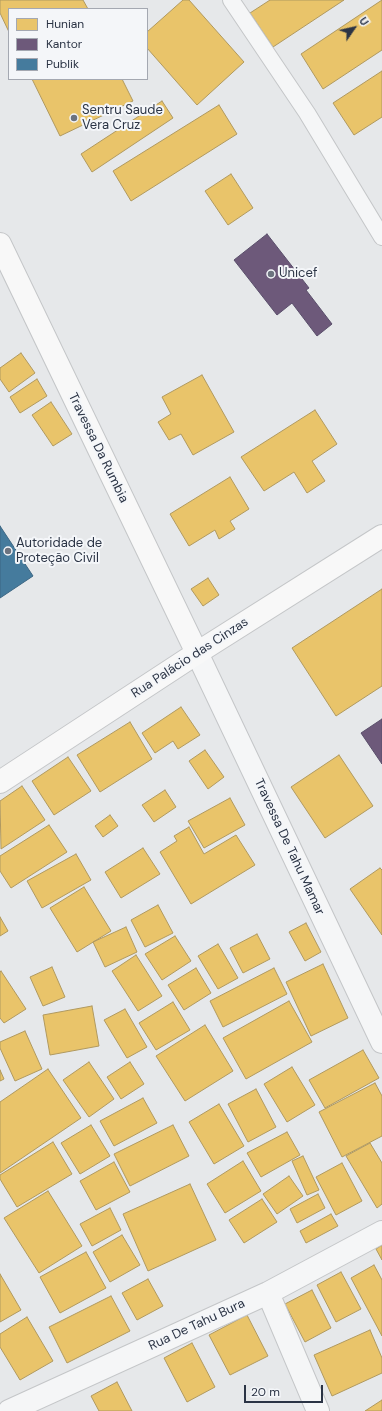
<!DOCTYPE html>
<meta charset="utf-8">
<style>
body{margin:0}
#map{position:relative;width:382px;height:1411px;overflow:hidden;background:#e6e8ea;font-family:"DM Sans",sans-serif}
canvas{display:block}
.legend{position:absolute;left:8px;top:8px;width:140px;height:72px;box-sizing:border-box;background:#f4f6f9;border:1px solid #a4a8b1;margin:0;padding:5px 7px;list-style:none;font-size:12px;color:#2b3445}
.legend li{display:flex;align-items:center;gap:8px;height:20px}
.legend b{width:20px;border:1px solid #a4a8b1}
.north{position:absolute;left:334px;top:8px;width:40px;height:40px;-webkit-text-stroke:3px #f4f6f9;paint-order:stroke;rotate:56deg;font-size:11px;font-weight:700;line-height:16px;text-align:center;color:#2b3445}
.north::after{content:'';display:block;margin:auto;width:14px;height:18px;background:#2b3445;clip-path:polygon(50% 0,100% 100%,50% 72%,0 100%)}
.scale{position:absolute;left:244px;top:1385px;width:79px;height:18px;box-sizing:border-box;border:2px solid #2b3445;border-top:0;padding-left:5px;font-size:12px;line-height:14px;white-space:nowrap;color:#2b3445;-webkit-text-stroke:3px #f4f6f9;paint-order:stroke}
</style>
<div id="map">
<canvas width="382" height="1411"></canvas>
<ul class="legend">
<li><b style="height:11px;background:#e9c46a"></b>Hunian</li>
<li><b style="height:11px;background:#6d597a"></b>Kantor</li>
<li><b style="height:11px;background:#457b9d"></b>Publik</li>
</ul>
<div class="north">U</div>
<div class="scale">20 m</div>
</div>
<script>
const ctx = document.querySelector('canvas').getContext('2d');
ctx.lineJoin = 'round';
function paint(path, color) { ctx.fillStyle = color; ctx.fill(path, 'evenodd'); }
const shape = rows => new Path2D(rows.map(r => 'M' + r).join(''));
function stroke(path, color, width, dash) { ctx.strokeStyle = color; ctx.lineWidth = width; ctx.lineCap = dash ? 'butt' : 'round'; ctx.setLineDash(dash || []); ctx.stroke(path); }
function label(font, color, halo, rows, align = 'center') {
  ctx.font = font + ' "DM Sans",sans-serif'; ctx.lineWidth = 4; ctx.setLineDash([]); ctx.textBaseline = 'middle'; ctx.strokeStyle = halo; ctx.fillStyle = color; for (const [text, x, y, turn = 0] of rows) {
    ctx.save(); ctx.translate(x, y); ctx.rotate((+turn || 0) * Math.PI / 180); ctx.textAlign = isNaN(turn) ? turn : align; if (halo) ctx.strokeText(text, 0, 0); ctx.fillText(text, 0, 0); ctx.restore();
  }
}
const homes = shape([
 [0,0,83,0,88,9,9,9,9,32,0,13,0,0],
 [183,0,189,0,244,62,197,105,147,48,147,32,183,0],
 [270,0,344,0,273,47,250,13,270,0],
 [382,0,382,50,323,89,301,54,382,0],
 [382,71,382,117,354,135,333,103,382,71],
 [32,79,122,79,133,101,60,136,32,79],
 [162,101,173,118,92,172,81,154,162,101],
 [219,105,237,134,131,201,113,171,219,105],
 [231,174,253,208,228,225,205,191,231,174],
 [21,353,35,373,9,392,0,379,0,368,21,353],
 [202,375,234,432,193,455,181,434,169,440,158,422,171,414,162,397,202,375],
 [37,379,47,396,20,413,10,397,37,379],
 [51,402,72,434,53,446,32,415,51,402],
 [315,410,337,444,312,461,325,481,307,493,294,472,264,491,241,457,315,410],
 [230,477,249,509,230,521,235,529,219,539,215,530,189,546,170,514,230,477],
 [208,578,219,595,203,606,191,589,208,578],
 [382,589,382,686,336,716,292,648,382,589],
 [181,707,200,735,178,749,173,741,155,753,142,733,181,707],
 [130,722,152,759,100,792,77,755,130,722],
 [205,750,224,777,208,789,189,761,205,750],
 [339,755,373,806,325,838,291,787,339,755],
 [68,757,91,791,54,815,32,781,68,757],
 [22,786,45,820,1,849,0,801,22,786],
 [165,790,176,807,154,822,142,805,165,790],
 [230,798,245,825,204,848,188,821,230,798],
 [110,815,118,826,103,837,95,826,110,815],
 [49,825,67,852,11,888,0,871,0,856,49,825],
 [189,827,204,854,236,835,255,865,191,904,160,852,177,841,174,836,189,827],
 [143,848,160,874,121,898,105,872,143,848],
 [76,854,91,880,42,908,27,881,76,854],
 [380,868,382,870,382,935,350,889,380,868],
 [84,887,111,931,77,952,50,908,84,887],
 [158,905,173,933,145,947,131,920,158,905],
 [0,917,8,931,0,936,0,917],
 [306,923,321,952,305,961,289,932,306,923],
 [126,927,137,952,105,967,93,942,126,927],
 [257,934,270,959,243,973,230,948,257,934],
 [175,936,191,961,162,980,145,954,175,936],
 [218,944,238,978,218,989,198,956,218,944],
 [136,955,162,996,138,1011,112,971,136,955],
 [323,964,348,1018,311,1036,286,982,323,964],
 [52,967,65,997,43,1006,30,977,52,967],
 [196,968,211,993,184,1010,168,985,196,968],
 [274,968,287,994,223,1027,210,1001,274,968],
 [1,971,26,1009,4,1023,0,1018,0,972,1,971],
 [289,1001,312,1042,246,1079,223,1038,289,1001],
 [173,1002,190,1030,156,1050,139,1023,173,1002],
 [92,1006,99,1046,50,1055,43,1015,92,1006],
 [125,1009,147,1047,127,1058,104,1020,125,1009],
 [205,1025,233,1071,185,1101,156,1056,205,1025],
 [25,1031,42,1069,15,1081,0,1048,0,1042,25,1031],
 [363,1050,379,1078,325,1108,309,1080,363,1050],
 [89,1062,114,1099,89,1117,63,1080,89,1062],
 [130,1062,144,1084,121,1099,107,1077,130,1062],
 [292,1067,315,1105,287,1122,264,1084,292,1067],
 [48,1069,81,1118,0,1173,0,1102,48,1069],
 [0,1070,4,1079,0,1081,0,1070],
 [375,1083,382,1096,382,1136,342,1157,319,1112,375,1083],
 [256,1089,276,1127,248,1142,228,1104,256,1089],
 [143,1098,157,1123,114,1146,100,1121,143,1098],
 [219,1104,244,1146,214,1164,189,1122,219,1104],
 [91,1125,110,1156,80,1174,61,1143,91,1125],
 [173,1125,189,1156,130,1186,114,1154,173,1125],
 [287,1132,300,1155,261,1177,247,1153,287,1132],
 [53,1142,72,1174,17,1207,0,1179,0,1175,53,1142],
 [370,1143,382,1163,382,1204,377,1208,346,1156,370,1143],
 [303,1156,319,1190,307,1195,292,1161,303,1156],
 [243,1161,261,1191,225,1213,207,1184,243,1161],
 [114,1162,130,1192,96,1210,80,1181,114,1162],
 [342,1163,362,1201,336,1215,316,1177,342,1163],
 [289,1176,303,1196,277,1214,263,1194,289,1176],
 [190,1184,216,1240,148,1271,123,1214,190,1184],
 [48,1191,82,1246,39,1273,4,1218,48,1191],
 [318,1194,325,1208,297,1223,290,1209,318,1194],
 [262,1199,277,1222,244,1243,229,1220,262,1199],
 [110,1208,121,1230,92,1246,80,1224,110,1208],
 [331,1214,338,1226,306,1243,300,1231,331,1214],
 [122,1235,140,1265,110,1282,93,1252,122,1235],
 [382,1245,382,1260,376,1249,382,1245],
 [86,1252,106,1288,60,1313,40,1277,86,1252],
 [374,1265,382,1280,382,1336,351,1278,374,1265],
 [341,1272,361,1309,336,1322,317,1285,341,1272],
 [0,1274,21,1310,0,1322,0,1274],
 [148,1279,163,1306,137,1320,122,1293,148,1279],
 [312,1290,331,1328,305,1342,285,1304,312,1290],
 [111,1296,130,1331,67,1363,49,1327,111,1296],
 [247,1315,268,1356,230,1375,209,1335,247,1315],
 [27,1317,53,1361,20,1380,0,1347,0,1334,27,1317],
 [370,1330,382,1358,382,1373,332,1396,314,1355,370,1330],
 [192,1343,215,1387,187,1402,164,1358,192,1343],
 [117,1382,132,1411,99,1411,91,1396,117,1382],
 [382,1400,382,1411,365,1411,382,1400]
]);
paint(homes, '#e9c46a');
stroke(homes, '#b0995f', 1);
const offices = shape([
 [267,234,309,288,306,290,332,324,317,336,292,303,277,315,234,260,267,234],
 [382,719,382,764,361,733,382,719]
]);
paint(offices, '#6d597a');
stroke(offices, '#594e6a', 1);
const public = shape([
 [0,526,33,576,0,598,0,526]
]);
paint(public, '#457b9d');
stroke(public, '#3d6683', 1);
const lane = shape([
 [231,0,307,113,382,237]
]);
const street = shape([
 [197,653,382,1042],
 [268,1293,318,1411],
 [9,1411,268,1293,382,1232]
]);
const secondary = shape([
 [0,244,197,653],
 [0,782,197,653,382,536]
]);
stroke(lane, '#c4c6c8', 18);
stroke(street, '#c4c6c8', 24);
stroke(secondary, '#c4c6c8', 24);
stroke(lane, '#f5f6f7', 16);
stroke(street, '#f5f6f7', 22);
stroke(secondary, '#f8f8f8', 22);
for (const [x, y, r, color] of [
 [74,118,4,"#6c737f"],
 [271,274,4,"#6c737f"],
 [8,551,4,"#6c737f"]
]) { const dot = new Path2D(); dot.arc(x, y, r, 0, 2 * Math.PI); ctx.fillStyle = color; ctx.fill(dot); stroke(dot, '#f4f6f9', 1.5); }
label('13px', '#2b3445', '#f4f6f9', [
 ["Sentru Saude",82,111],
 ["Vera Cruz",82,126],
 ["Unicef",279,274],
 ["Autoridade de",16,544],
 ["Proteção Civil",16,559]
], 'left');
label('13px', '#2b3445', '#f4f6f9', [
 ["Travessa Da Rumbia",98,448,64],
 ["Rua Palácio das Cinzas",190,658,-33],
 ["Travessa De Tahu Mamar",289,847,65],
 ["Rua De Tahu Bura",197,1325,-25]
]);
</script>
